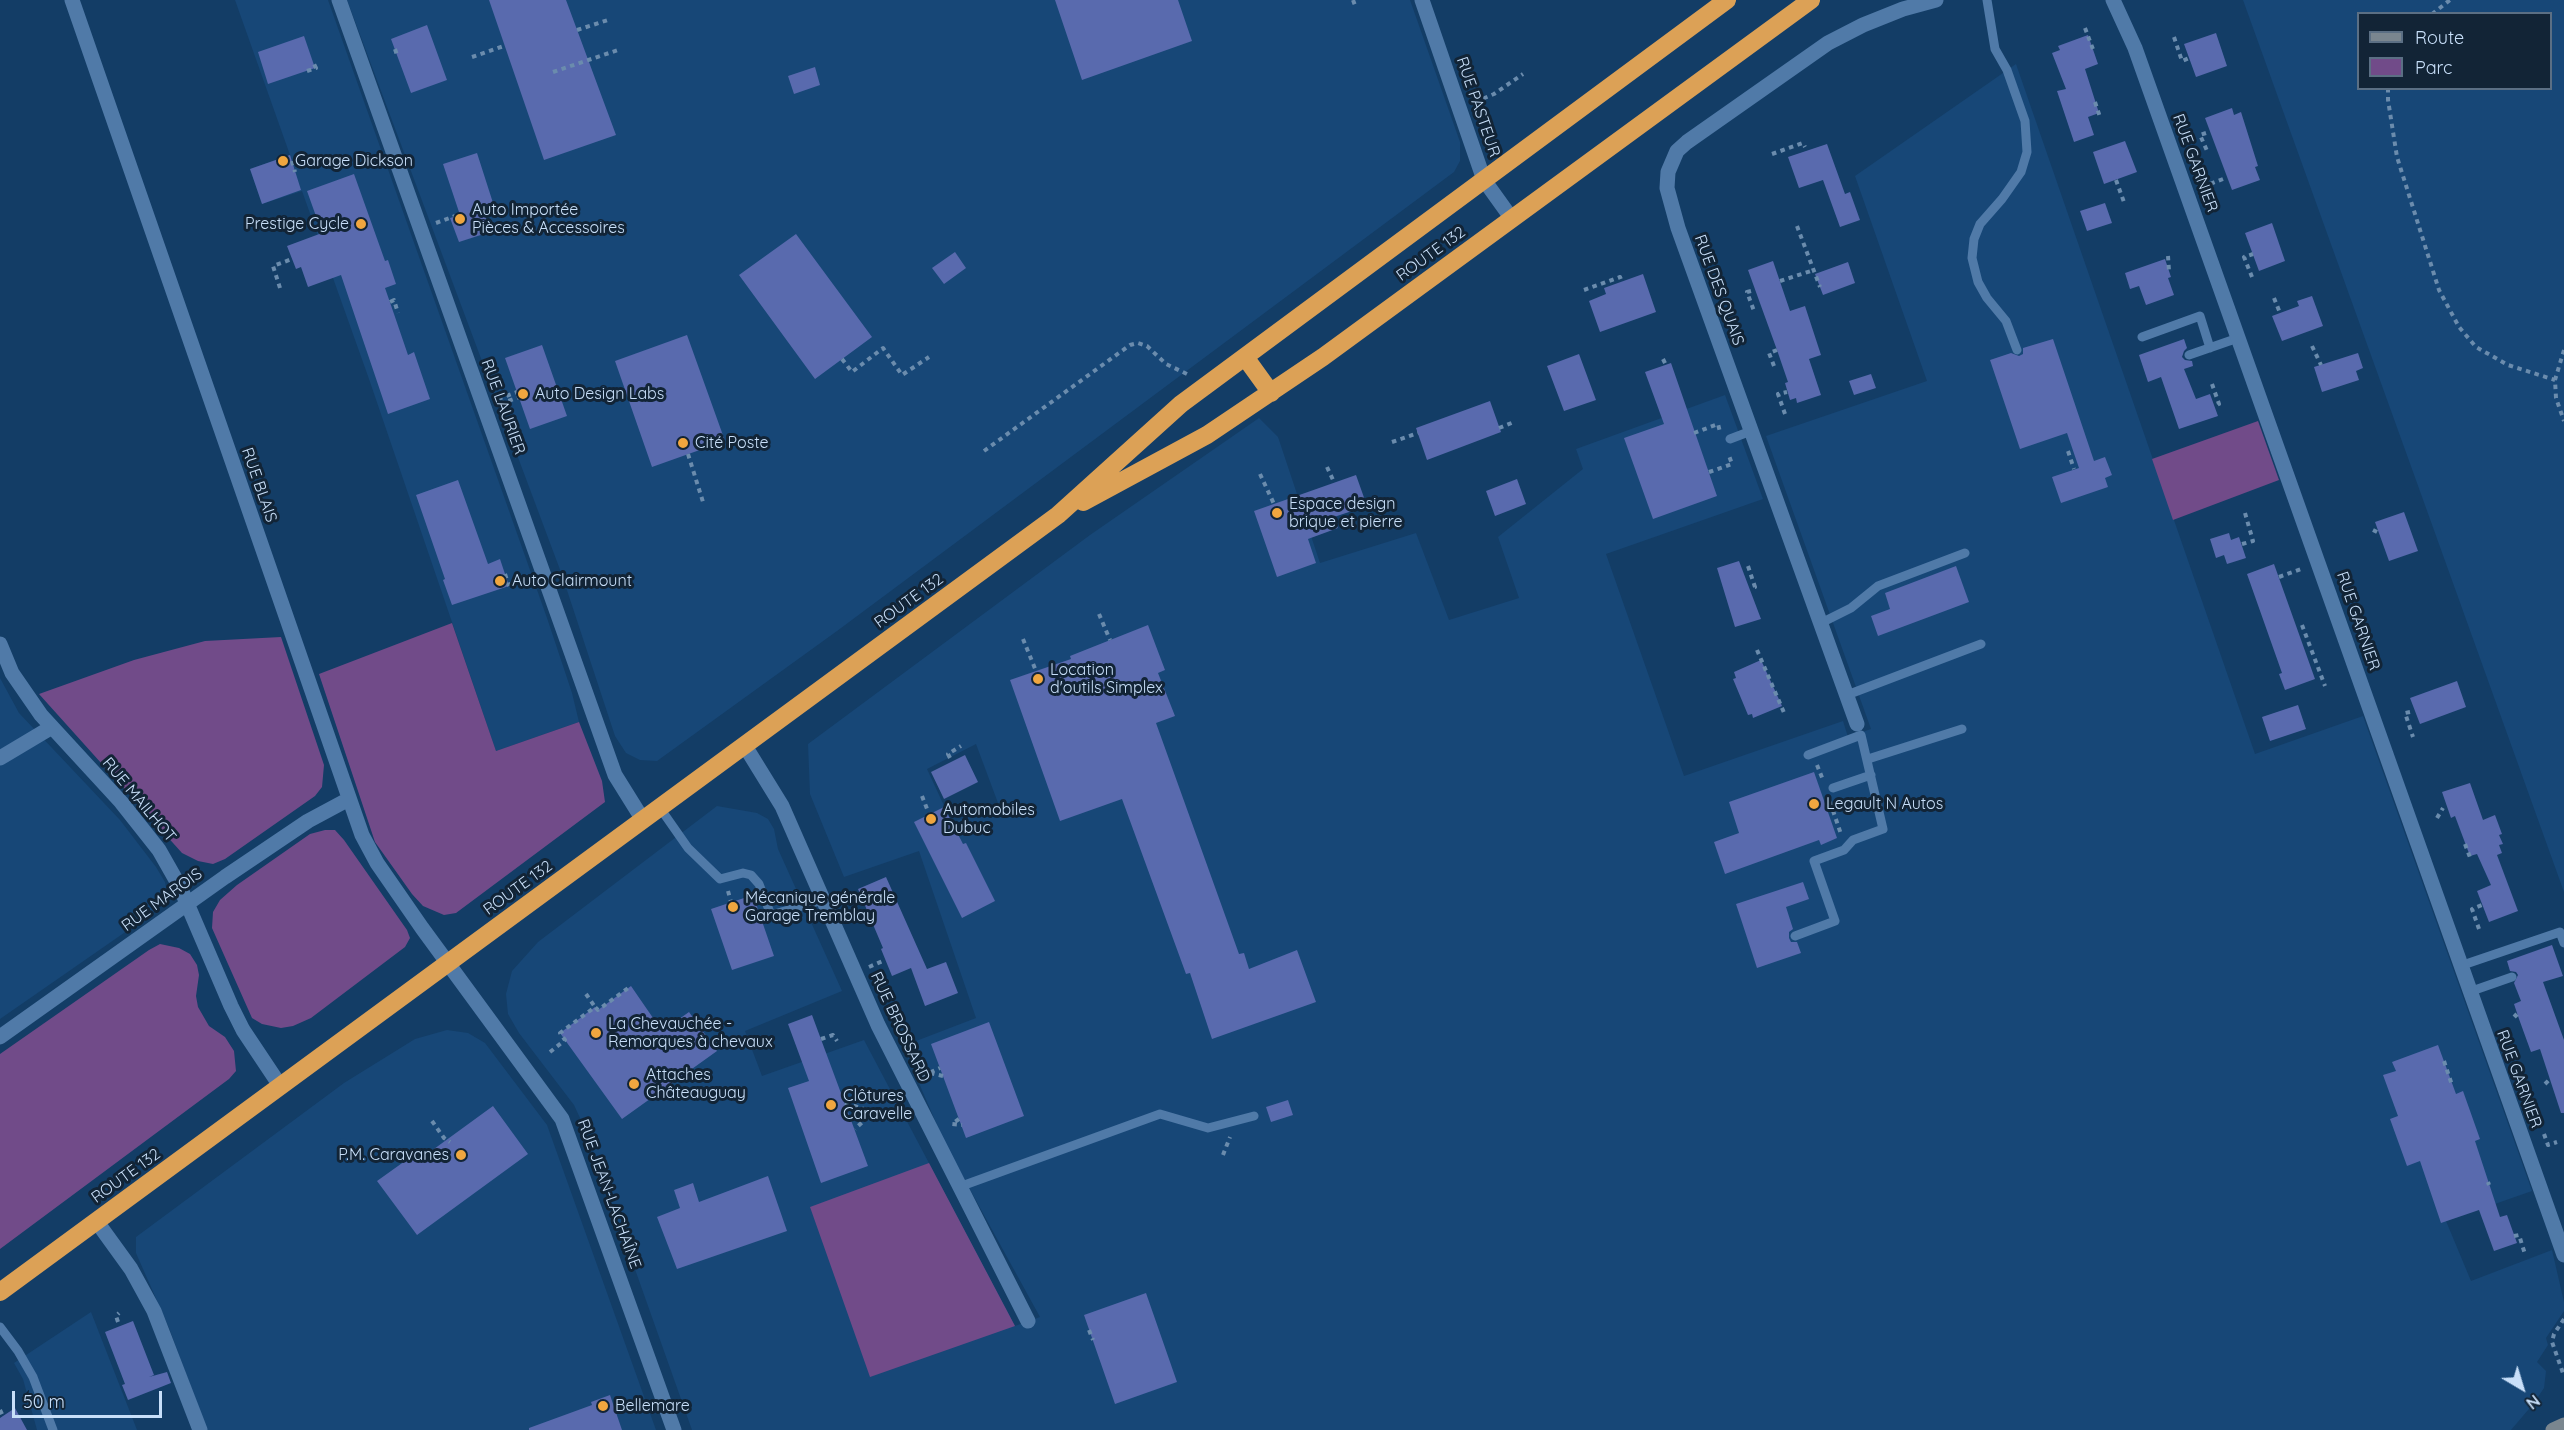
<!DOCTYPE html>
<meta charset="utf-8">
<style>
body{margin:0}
#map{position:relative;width:2564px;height:1430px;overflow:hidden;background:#133d66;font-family:Quicksand,sans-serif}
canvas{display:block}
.legend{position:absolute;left:2357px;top:12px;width:195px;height:78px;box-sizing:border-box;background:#122436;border:2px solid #5b6f84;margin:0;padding:8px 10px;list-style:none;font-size:18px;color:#c8dff9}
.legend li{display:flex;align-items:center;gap:12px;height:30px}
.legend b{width:30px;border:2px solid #5b6f84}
.north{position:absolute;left:2492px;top:1358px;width:60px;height:60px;-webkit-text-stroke:4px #122436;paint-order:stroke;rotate:142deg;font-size:16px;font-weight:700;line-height:24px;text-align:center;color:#c8dff9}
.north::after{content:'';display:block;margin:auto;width:21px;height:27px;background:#c8dff9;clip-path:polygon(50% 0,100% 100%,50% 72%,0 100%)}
.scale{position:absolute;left:12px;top:1391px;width:150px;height:27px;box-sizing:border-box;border:3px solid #c8dff9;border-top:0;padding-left:8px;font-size:18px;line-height:21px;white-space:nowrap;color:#c8dff9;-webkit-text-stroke:4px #122436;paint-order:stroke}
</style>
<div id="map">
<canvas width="2564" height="1430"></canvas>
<ul class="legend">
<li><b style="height:8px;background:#7a868f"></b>Route</li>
<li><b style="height:16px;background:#714b89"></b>Parc</li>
</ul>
<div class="north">N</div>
<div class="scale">50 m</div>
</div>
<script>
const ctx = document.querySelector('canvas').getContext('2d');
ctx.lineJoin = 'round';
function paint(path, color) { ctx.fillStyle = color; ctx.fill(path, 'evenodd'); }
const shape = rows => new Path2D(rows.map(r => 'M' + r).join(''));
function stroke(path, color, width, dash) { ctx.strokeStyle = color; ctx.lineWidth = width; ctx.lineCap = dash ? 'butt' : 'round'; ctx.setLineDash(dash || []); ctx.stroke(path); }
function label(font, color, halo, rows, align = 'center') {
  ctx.font = font + ' Quicksand,sans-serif'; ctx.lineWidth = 6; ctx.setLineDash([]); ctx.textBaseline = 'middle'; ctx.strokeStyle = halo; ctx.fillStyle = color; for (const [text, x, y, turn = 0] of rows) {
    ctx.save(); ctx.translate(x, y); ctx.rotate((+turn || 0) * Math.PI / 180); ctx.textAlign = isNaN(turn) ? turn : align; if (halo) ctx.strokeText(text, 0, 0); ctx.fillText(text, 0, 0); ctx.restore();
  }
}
paint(shape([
 [235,0,328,0,547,618,572,693,579,722,496,751,369,379,302,191,262,204,250,169,290,155],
 [347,0,1410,0,1460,142,1460,161,1454,172,837,631,657,761,640,760,626,753,615,736,562,575],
 [2243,0,2564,0,2564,892,2421,494],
 [2358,14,2550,14,2550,88,2358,88],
 [2016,64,2255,754,2363,716,2532,1191,2446,1221,2471,1281,2552,1250,2564,1302,2564,1311,2546,1338,2548,1345,2537,1362,2546,1371,2544,1388,2534,1403,2511,1430,692,1430,586,1131,574,1105,519,1033,508,1014,506,994,512,971,538,942,717,806,757,813,768,819,774,829,778,849,842,991,745,1031,762,1076,864,1040,1015,1326,1040,1317,946,1146,903,1046,976,1018,919,851,844,877,810,794,808,744,1090,535,1259,418,1278,437,1320,563,1416,533,1449,620,1519,598,1498,537,1583,469,1576,449,1725,395,1763,499,1606,554,1684,776,1843,721,1848,737,1871,729,1766,436,1927,381,1855,176],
 [976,744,998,803,952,823,927,769],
 [0,678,19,713,120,820,156,867,165,882,167,893,157,910,0,1019],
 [447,1030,468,1033,485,1043,547,1125,656,1430,207,1430,169,1328,136,1253,136,1237,344,1083,415,1039],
 [91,1312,137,1430,37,1430,23,1379,14,1363]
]), '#174777');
paint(shape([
 [2258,421,2279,480,2173,520,2152,459],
 [452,623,496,751,579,722,602,781,605,802,456,913,444,915,423,906,412,894,375,842,319,674],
 [281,637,324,765,322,787,315,796,225,859,213,864,198,861,182,853,39,694,134,660,205,641],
 [325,830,335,830,344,840,407,930,410,938,405,947,311,1018,293,1026,281,1028,262,1024,252,1018,212,928,213,912,220,900,237,885,310,834],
 [160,944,179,948,190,954,197,965,199,975,196,996,198,1007,209,1026,225,1037,234,1051,236,1071,229,1079,0,1249,0,1054,149,950],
 [929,1163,1015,1326,870,1377,810,1207]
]), '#714b89');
paint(shape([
 [489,0,566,0,616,135,544,160],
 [1055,0,1178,0,1192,41,1082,80],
 [427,25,447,80,411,93,391,39],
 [2216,33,2227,66,2196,77,2184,44],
 [2088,35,2098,64,2085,69,2099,113,2088,117,2094,135,2074,142,2057,91,2066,89,2052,53,2060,50,2058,46],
 [304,36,315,68,268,84,258,52],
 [815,67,820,85,794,94,788,76],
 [2232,108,2234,115,2241,112,2258,166,2255,167,2260,180,2232,190,2205,118],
 [2125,141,2137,172,2104,184,2093,152],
 [1827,144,1845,194,1850,192,1860,220,1840,227,1823,180,1799,188,1788,157],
 [477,153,494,206,483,209,490,232,459,242,450,218,460,215,443,164],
 [290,155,301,190,262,204,250,169],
 [354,174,385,261,388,260,396,284,385,288,394,314,408,355,414,352,430,399,388,414,341,275,308,287,301,267,296,269,287,246,322,233,307,191],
 [2105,203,2112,223,2087,231,2080,211],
 [2272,223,2285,261,2259,271,2245,233],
 [796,234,872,337,815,379,739,275],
 [955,252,966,268,944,284,932,268],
 [2165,259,2171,277,2168,278,2174,295,2146,305,2139,286,2130,289,2125,273],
 [1773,261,1790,311,1805,306,1821,355,1809,359,1821,395,1797,403,1796,398,1790,400,1785,383,1788,382,1777,350,1748,270],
 [1848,262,1855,283,1823,295,1815,274],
 [1643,274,1656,312,1600,332,1589,301,1606,294,1604,288],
 [2312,296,2323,326,2282,341,2272,316,2299,306,2297,301],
 [687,335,725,441,652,467,615,361],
 [2053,339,2094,461,2105,457,2112,475,2105,478,2108,487,2061,503,2052,477,2079,468,2067,433,2020,449,1990,360,2011,353,2019,356,2023,354,2023,348],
 [2184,339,2187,348,2184,351,2182,357,2185,360,2192,361,2193,366,2184,369,2196,399,2210,394,2218,416,2179,429,2161,377,2148,382,2139,355],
 [542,345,567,416,530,429,505,358],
 [2358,353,2363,368,2356,371,2359,380,2322,392,2314,367],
 [1579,354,1596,400,1564,411,1547,366],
 [1671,363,1717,496,1653,519,1624,438,1664,424,1645,372],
 [1871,374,1876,388,1854,395,1849,381],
 [1490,401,1501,432,1427,460,1416,428],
 [1356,475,1367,506,1334,517,1338,528,1308,539,1316,563,1277,577,1254,511],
 [1517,479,1526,504,1495,516,1486,491],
 [458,480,488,564,500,559,509,586,452,605,443,580,445,579,416,495],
 [2404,512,2418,551,2389,561,2375,522],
 [2229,533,2231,540,2239,537,2246,558,2227,564,2224,555,2216,558,2210,539],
 [1739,561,1761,619,1735,627,1717,568],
 [2274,564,2315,679,2285,690,2279,674,2282,673,2247,574],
 [1956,566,1969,602,1878,636,1871,616,1890,609,1885,593],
 [1148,625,1165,670,1158,673,1175,716,1156,723,1239,954,1244,953,1249,969,1297,950,1316,1002,1212,1039,1190,973,1186,974,1122,799,1060,821,1010,680,1071,659,1070,656],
 [1761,660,1782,706,1753,718,1752,714,1748,715,1733,679,1736,678,1734,672],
 [2457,681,2466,707,2420,724,2410,698],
 [2298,705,2306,729,2270,741,2262,717],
 [965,755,978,782,944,799,931,772],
 [1814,772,1837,838,1821,845,1819,840,1725,874,1714,842,1739,833,1729,802],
 [2470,783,2483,820,2495,815,2502,834,2499,835,2503,844,2499,845,2502,853,2497,855,2518,911,2489,922,2477,891,2491,885,2477,854,2470,856,2455,816,2451,818,2442,792],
 [944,807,963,844,966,843,995,901,962,918,914,822],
 [886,877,927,969,946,962,958,993,925,1006,911,968,892,976,881,949,883,948,858,889],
 [1803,882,1809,899,1786,907,1793,929,1789,932,1789,938,1791,942,1797,942,1801,953,1757,968,1736,904],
 [753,895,774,956,732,970,711,909],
 [2552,945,2563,976,2543,982,2564,1040,2564,1113,2561,1113,2540,1049,2531,1052,2519,1019,2514,1004,2521,1001,2514,983,2518,975,2516,972,2510,971,2507,961],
 [631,986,662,1031,689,1012,717,1051,622,1119,560,1033,595,1007,598,1010],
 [812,1015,868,1166,821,1183,788,1088,809,1081,788,1024],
 [989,1022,1024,1116,966,1138,931,1044],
 [2438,1045,2456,1094,2463,1091,2480,1139,2475,1141,2500,1217,2507,1215,2517,1243,2494,1251,2479,1210,2441,1223,2420,1161,2407,1166,2390,1119,2398,1116,2383,1075,2396,1071,2392,1062],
 [1288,1100,1293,1115,1271,1122,1266,1107],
 [493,1106,528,1154,417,1235,377,1181,419,1151,423,1157],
 [768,1176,787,1231,677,1269,657,1217,680,1208,674,1190,693,1183,699,1202],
 [1146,1293,1177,1382,1115,1404,1084,1315],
 [133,1321,154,1375,149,1377,167,1372,171,1383,128,1400,122,1385,125,1384,105,1332],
 [610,1395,622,1430,529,1430,529,1428,592,1405,591,1402],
 [15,1408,27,1430,0,1430,0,1418]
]), '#596aae');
stroke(shape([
 [1353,0,1356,8],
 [2432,14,2450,0],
 [2085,28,2094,52],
 [577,30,608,20],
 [2174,37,2182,61,2189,58],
 [395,49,397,55],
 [472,57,504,46],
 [307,71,316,68,313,62],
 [553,72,618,50],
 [2388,88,2388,100,2397,157,2439,290,2459,327,2476,347,2508,365,2555,380],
 [1475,102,1494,94,1523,74],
 [2095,102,2100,117],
 [2206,133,2200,135,2208,153],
 [1772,154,1803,143,1805,147],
 [292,161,295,172],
 [2116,180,2125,205],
 [2202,187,2223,179],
 [436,223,455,216],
 [1797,226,1820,287],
 [2168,256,2169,271],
 [2252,277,2244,257,2253,254],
 [1780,281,1814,270],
 [280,288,273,266,292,259],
 [1584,290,1620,277,1622,282],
 [1751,291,1747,292,1754,311],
 [2274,298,2280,313],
 [390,302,394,300,398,313],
 [2312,346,2321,365],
 [2564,350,2555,380,2556,398,2564,421],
 [842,359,852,372,883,348,902,375,929,357],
 [1663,359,1666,365],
 [1774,366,1769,353,1777,350],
 [2212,384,2219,404,2214,406],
 [498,399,517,392],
 [500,404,519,397],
 [1785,414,1778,394,1787,392],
 [1499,428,1514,422],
 [1694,433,1718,424,1720,432],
 [1392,442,1418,433],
 [984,451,1130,345,1138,343,1147,346,1166,364,1189,375],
 [2068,451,2074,469],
 [688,454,703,502],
 [1327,467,1334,482],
 [1709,472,1732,464,1728,453],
 [1260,474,1274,504],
 [2373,530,2379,533],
 [2242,544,2253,541,2245,513],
 [1748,566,1755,587,1751,588],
 [505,574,509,586],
 [2279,577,2304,568],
 [1099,614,1110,640],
 [2302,625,2325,686],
 [1023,639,1036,671],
 [1757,650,1785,715],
 [2410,712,2405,713,2413,737],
 [950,758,948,754,961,746],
 [1817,765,1823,780],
 [922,796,929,814],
 [1830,802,1841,834],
 [2437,818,2443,808],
 [2465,844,2471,860],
 [728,891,731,902],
 [849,921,868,913],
 [2479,929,2472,909,2482,905],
 [869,967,885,960],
 [586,994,595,1007],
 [2514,1014,2519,1019],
 [821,1039,833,1035,837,1041],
 [550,1052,565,1040,560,1033,595,1007,598,1010,631,986],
 [2444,1061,2452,1085],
 [930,1073,943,1076],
 [922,1076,940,1068],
 [2545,1084,2550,1079],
 [845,1103,873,1112,855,1129],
 [959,1119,952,1124,962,1125],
 [432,1121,444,1138,450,1142],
 [2544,1134,2548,1145,2557,1142],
 [1223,1155,1230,1137],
 [2488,1182,2489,1185],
 [2514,1236,2519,1235,2525,1254],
 [2564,1319,2554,1334,2552,1342,2564,1376],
 [118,1322,116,1316,119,1313],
 [1089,1330,1093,1340],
 [0,1410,3,1416]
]), '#6b8cad', 4, [4.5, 4.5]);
stroke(shape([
 [1987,0,1995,49,2007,70,2025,121,2027,152,2021,172,2002,199,1980,224,1974,239,1972,258,1978,282,1987,298,2006,321,2017,350],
 [2142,337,2200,316,2210,348],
 [2189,355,2238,338],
 [1730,439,1751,431],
 [1821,623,1851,608,1878,586,1965,553],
 [1847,695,1981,644],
 [1868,759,1962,729],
 [1833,788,1871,775],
 [660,808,688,848,720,879,743,873,751,875,759,884,771,915,823,900],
 [1795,936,1835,921,1814,861,1844,850,1853,840,1883,829,1861,735,1808,755],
 [2460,966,2560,932,2564,943],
 [2469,992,2512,977],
 [959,1187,1160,1114,1208,1128,1254,1116],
 [0,1327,18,1351,33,1377,53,1430]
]), '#507aa8', 9);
stroke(shape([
 [72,0,362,835,377,863,422,928,562,1119,674,1430],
 [339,0,615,775,643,820],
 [1422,0,1484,180,1512,219],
 [2113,0,2135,48,2564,1255],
 [0,644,12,673,41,715,121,802,159,850,180,887,231,1006,243,1030,281,1087],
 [1857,724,1678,228,1667,188,1668,172,1677,151,1687,142,1828,43,1863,25,1903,9,1936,0],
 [745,746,782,806,878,1025,1028,1321],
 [0,758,52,727],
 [0,1037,225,877,308,821,349,799],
 [97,1222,131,1269,154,1311,200,1430]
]), '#507aa8', 15);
stroke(shape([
 [2553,1430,2564,1425]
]), '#7a868f', 15);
stroke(shape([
 [1245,357,1271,393],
 [1083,502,1207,435,1323,357,1811,0],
 [0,1292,1058,515,1181,404,1727,0]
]), '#dca156', 18);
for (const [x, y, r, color] of [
 [283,161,6,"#f0a63f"],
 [460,219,6,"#f0a63f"],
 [361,224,6,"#f0a63f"],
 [523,394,6,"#f0a63f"],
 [683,443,6,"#f0a63f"],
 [1277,513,6,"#f0a63f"],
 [500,581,6,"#f0a63f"],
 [1038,679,6,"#f0a63f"],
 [1814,804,6,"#f0a63f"],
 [931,819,6,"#f0a63f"],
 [733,907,6,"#f0a63f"],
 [596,1033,6,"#f0a63f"],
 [634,1084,6,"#f0a63f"],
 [831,1105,6,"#f0a63f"],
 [461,1155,6,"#f0a63f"],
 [603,1406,6,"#f0a63f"]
]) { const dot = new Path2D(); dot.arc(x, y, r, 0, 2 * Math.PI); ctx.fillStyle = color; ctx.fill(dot); stroke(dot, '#122436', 2); }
label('16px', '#c8dff9', '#122436', [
 ["RUE PASTEUR",1478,107,71],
 ["RUE GARNIER",2195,163,70],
 ["ROUTE 132",1431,254,-36],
 ["RUE DES QUAIS",1719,290,70],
 ["RUE LAURIER",503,407,70],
 ["RUE BLAIS",259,485,71],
 ["ROUTE 132",909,601,-36],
 ["RUE GARNIER",2358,621,71],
 ["RUE MAILHOT",139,800,50],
 ["ROUTE 132",518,888,-36],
 ["RUE MAROIS",162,900,-36],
 ["RUE BROSSARD",900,1027,65],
 ["RUE GARNIER",2519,1079,70],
 ["ROUTE 132",126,1176,-36],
 ["RUE JEAN-LACHAÎNE",609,1194,70]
]);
label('16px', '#c8dff9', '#122436', [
 ["Garage Dickson",295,161],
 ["Auto Importée",472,210],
 ["Pièces & Accessoires",472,228],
 ["Prestige Cycle",349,224,"right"],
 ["Auto Design Labs",535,394],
 ["Cité Poste",695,443],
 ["Espace design",1289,504],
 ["brique et pierre",1289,522],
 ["Auto Clairmount",512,581],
 ["Location",1050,670],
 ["d'outils Simplex",1050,688],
 ["Legault N Autos",1826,804],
 ["Automobiles",943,810],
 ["Dubuc",943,828],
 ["Mécanique générale",745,898],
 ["Garage Tremblay",745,916],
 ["La Chevauchée -",608,1024],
 ["Remorques à chevaux",608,1042],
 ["Attaches",646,1075],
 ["Châteauguay",646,1093],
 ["Clôtures",843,1096],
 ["Caravelle",843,1114],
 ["P.M. Caravanes",449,1155,"right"],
 ["Bellemare",615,1406]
], 'left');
</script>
